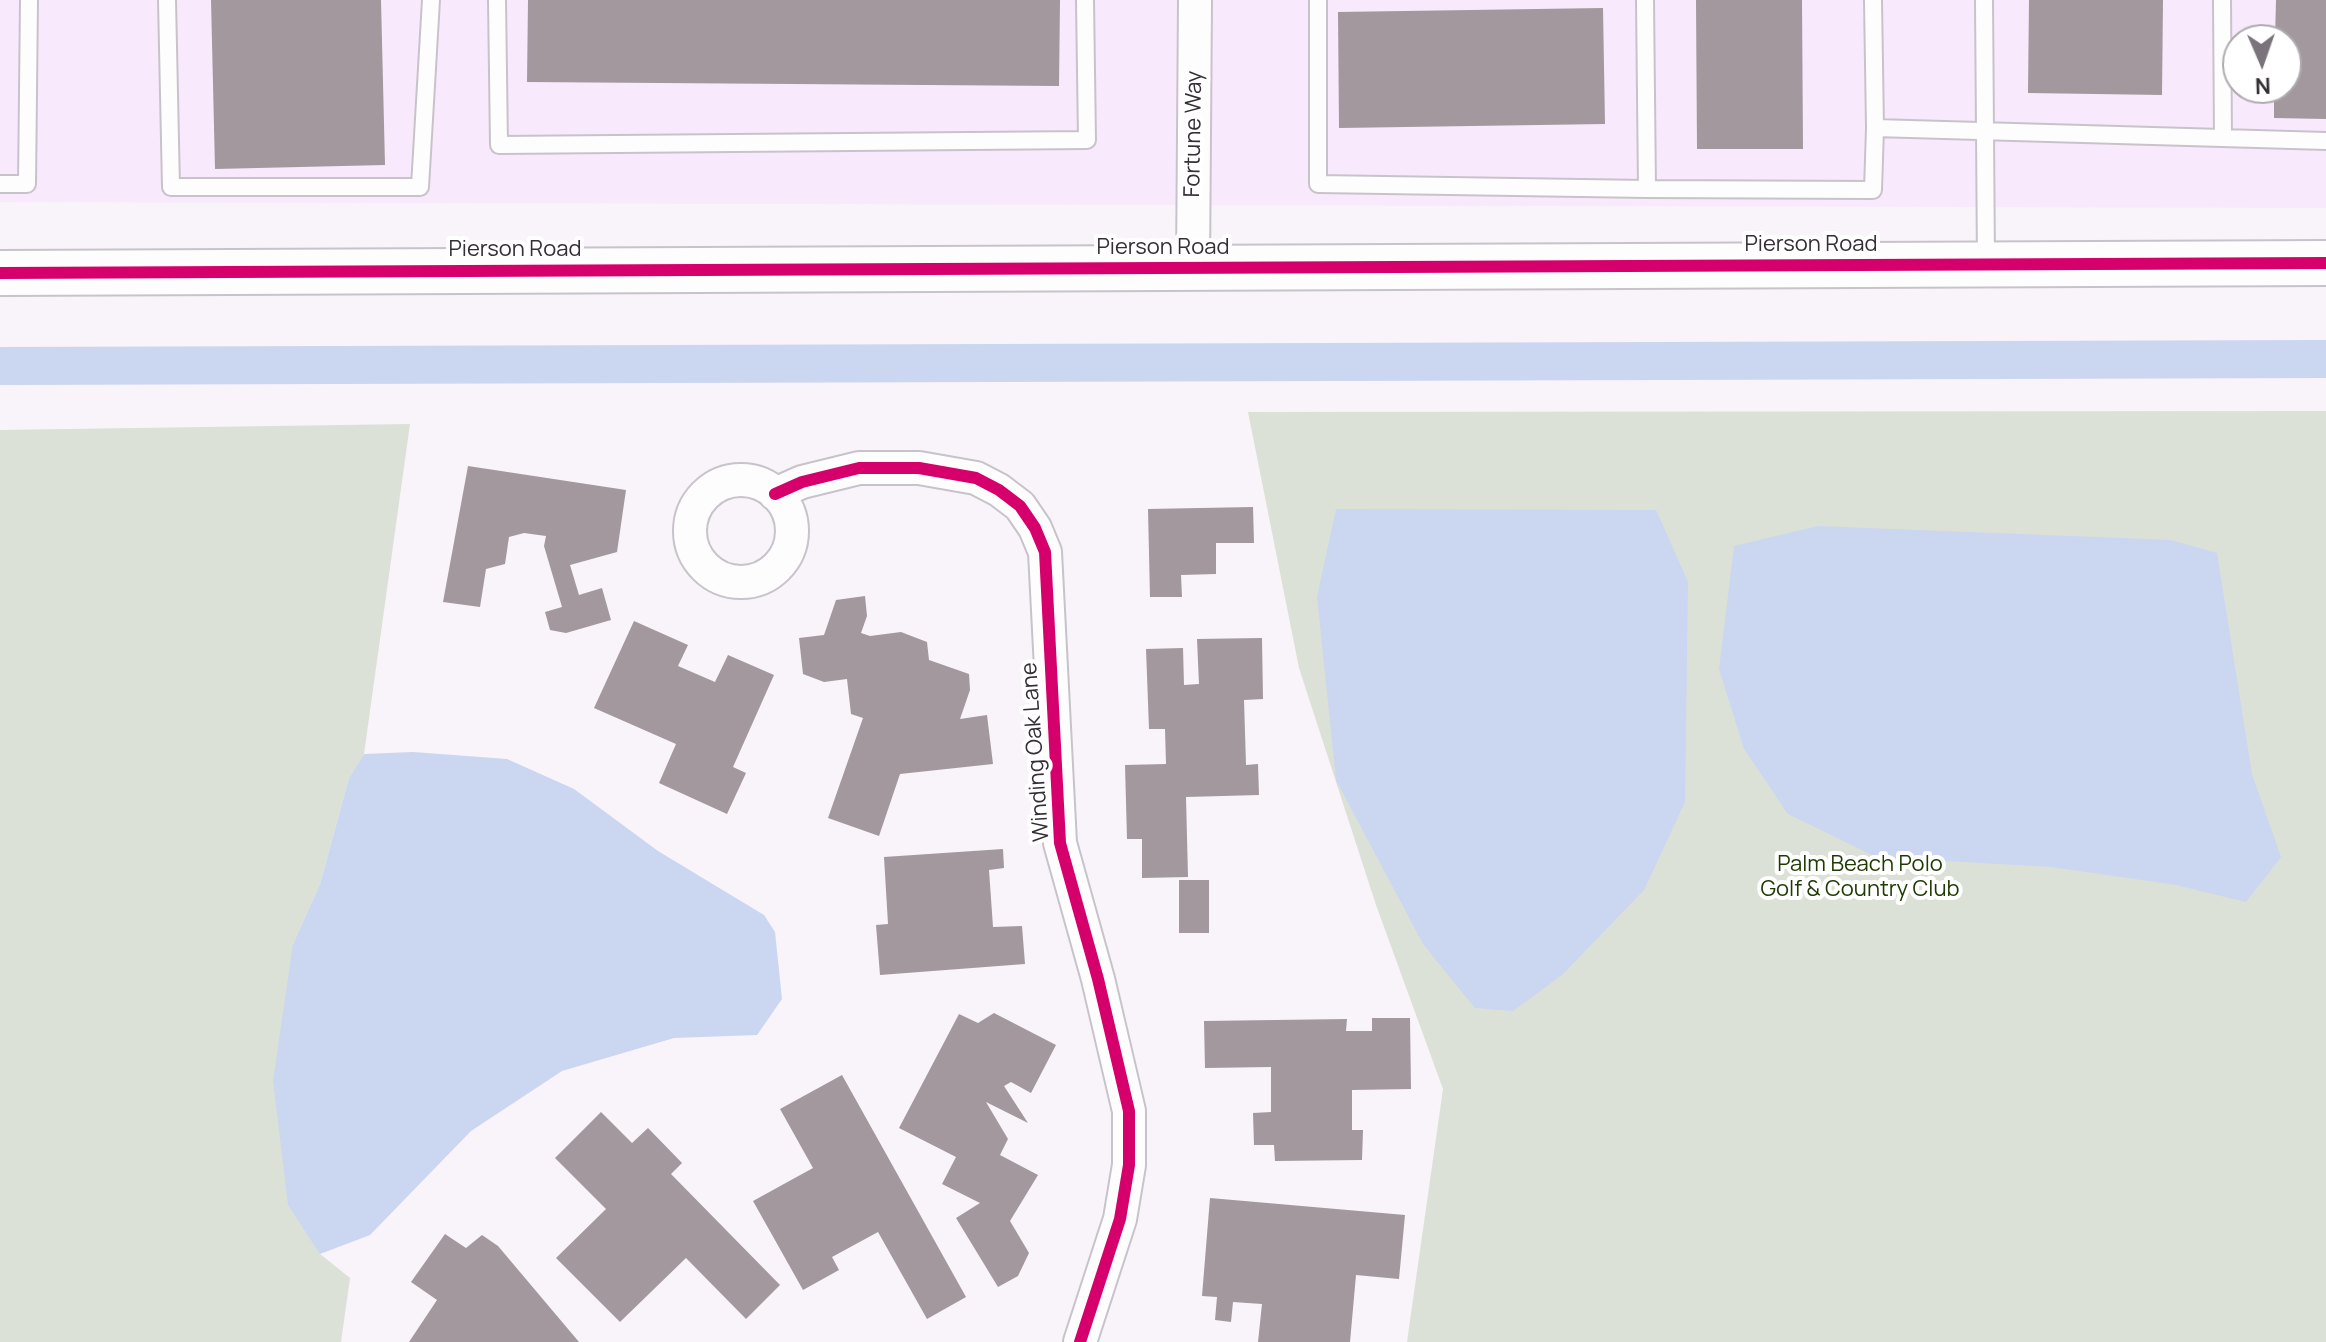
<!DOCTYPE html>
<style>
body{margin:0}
#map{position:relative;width:2326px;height:1342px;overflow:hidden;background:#f9f3fa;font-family:Manrope,sans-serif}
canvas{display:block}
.north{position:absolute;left:2222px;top:24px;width:80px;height:80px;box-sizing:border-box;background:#fff;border:2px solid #aeabaf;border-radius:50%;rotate:178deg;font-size:22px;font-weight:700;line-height:32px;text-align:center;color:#352e36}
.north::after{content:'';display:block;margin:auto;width:28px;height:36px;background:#7a737b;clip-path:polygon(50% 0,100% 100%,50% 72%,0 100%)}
</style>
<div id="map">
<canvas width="2326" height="1342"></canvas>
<div class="north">N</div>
</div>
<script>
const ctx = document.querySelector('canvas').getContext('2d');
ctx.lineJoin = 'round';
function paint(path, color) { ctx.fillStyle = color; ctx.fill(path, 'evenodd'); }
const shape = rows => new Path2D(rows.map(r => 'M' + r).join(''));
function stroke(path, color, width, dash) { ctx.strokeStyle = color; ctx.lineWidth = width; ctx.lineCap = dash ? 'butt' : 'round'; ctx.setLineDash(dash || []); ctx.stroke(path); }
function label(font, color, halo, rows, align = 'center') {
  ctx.font = font + ' Manrope,sans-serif'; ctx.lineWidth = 8; ctx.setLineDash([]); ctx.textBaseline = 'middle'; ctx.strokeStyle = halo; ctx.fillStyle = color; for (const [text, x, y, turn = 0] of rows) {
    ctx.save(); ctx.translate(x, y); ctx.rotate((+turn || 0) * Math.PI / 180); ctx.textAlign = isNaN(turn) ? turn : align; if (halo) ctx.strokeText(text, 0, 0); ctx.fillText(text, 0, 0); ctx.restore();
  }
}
paint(shape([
 [0,0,2326,0,2326,208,0,202],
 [2238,40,2286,40,2286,88,2238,88]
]), '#f9e9fc');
paint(shape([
 [2326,411,2326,1342,1407,1342,1443,1089,1376,905,1299,668,1248,412],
 [410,424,364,754,349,778,320,884,293,944,320,1254,350,1278,341,1342,0,1342,0,430]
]), '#dce1d7');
paint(shape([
 [1336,509,1656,510,1688,582,1685,802,1644,890,1562,975,1513,1011,1475,1008,1423,944,1336,780,1317,597],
 [1818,526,2171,540,2217,553,2252,774,2281,857,2246,902,2176,885,2051,867,1876,857,1788,814,1744,749,1719,669,1734,546],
 [413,752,507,759,574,789,658,851,764,915,775,932,782,999,757,1035,674,1038,562,1071,471,1131,370,1235,320,1254,288,1205,273,1081,293,944,320,884,349,778,364,754]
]), '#cbd6f0');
stroke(shape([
 [0,366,2326,359]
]), '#cbd6f0', 38);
paint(shape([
 [211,0,381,0,385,165,215,169],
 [528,0,1060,0,1059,86,527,82],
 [1696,0,1802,0,1803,149,1697,149],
 [2029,0,2163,0,2162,95,2028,93],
 [2276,0,2326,0,2326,119,2274,118,2274,88,2286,88,2286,40,2275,40],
 [1603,8,1605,124,1339,128,1338,12],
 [468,466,626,490,617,552,570,565,579,595,602,588,611,620,566,633,550,630,545,612,562,607,544,546,546,536,524,533,509,537,505,564,486,569,480,607,443,602],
 [1253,507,1254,543,1216,543,1216,574,1181,575,1182,597,1150,597,1148,509],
 [865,596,867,616,861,633,870,636,901,632,927,642,929,660,969,674,970,690,960,719,987,715,993,764,900,774,879,836,828,818,863,718,851,714,847,679,824,682,803,674,799,638,824,635,836,600],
 [634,621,688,645,678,666,715,682,728,655,774,675,733,767,746,773,727,814,659,783,676,744,594,708],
 [1262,638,1263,699,1244,700,1246,765,1258,764,1259,795,1186,797,1188,877,1142,878,1142,839,1127,839,1125,765,1166,764,1165,729,1149,729,1146,649,1183,648,1184,685,1199,684,1197,639],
 [1003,849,1004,868,989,870,993,927,1022,926,1025,964,880,975,876,925,888,924,884,857],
 [1179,880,1209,880,1209,933,1179,933],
 [994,1013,1056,1045,1031,1093,1011,1082,1004,1086,1028,1123,986,1102,1008,1139,1000,1155,1038,1175,1010,1221,1029,1253,1018,1276,998,1287,956,1218,980,1203,942,1184,956,1157,899,1128,959,1014,978,1023],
 [1372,1018,1410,1018,1411,1089,1352,1090,1352,1130,1363,1130,1362,1160,1275,1161,1274,1145,1254,1145,1253,1113,1271,1112,1271,1067,1205,1068,1204,1021,1347,1019,1346,1031,1372,1031],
 [842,1075,966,1297,927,1319,878,1232,832,1257,839,1270,803,1290,753,1201,813,1168,780,1109],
 [601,1112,632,1143,648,1128,682,1163,671,1174,780,1285,746,1319,686,1258,620,1322,556,1258,606,1209,555,1158],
 [1210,1198,1405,1215,1399,1279,1356,1275,1350,1342,1258,1342,1262,1304,1233,1302,1231,1322,1215,1320,1217,1297,1202,1296],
 [445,1234,466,1248,482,1235,498,1246,579,1342,409,1342,437,1300,411,1282]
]), '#a2989e');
const lane = shape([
 [167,0,171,187,420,187,431,0],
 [497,0,499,145,1087,140,1085,0],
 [1318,0,1318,184,1647,189],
 [1645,0,1647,189,1873,190,1875,128,2326,141],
 [1873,0,1875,128],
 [1984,0,1986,263],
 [2222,0,2223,138],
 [0,184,27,184,29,0]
]);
const street = shape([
 [1193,268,1195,0],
 '690 531a51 51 0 1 1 102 0a51 51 0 1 1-102 0Z',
 [775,494,802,482,859,468,919,468,976,478,999,490,1020,506,1035,528,1045,552,1060,843,1098,979,1129,1111,1129,1165,1120,1219,1080,1342]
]);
const secondary = shape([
 [0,273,2326,263]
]);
stroke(lane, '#c8c3ca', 20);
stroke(street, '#c8c3ca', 36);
stroke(secondary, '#c8c3ca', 48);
stroke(lane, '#fefdfe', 16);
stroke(street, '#fefdfe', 32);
stroke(secondary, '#fefdfe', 44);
stroke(shape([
 [0,273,2326,263],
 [775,494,802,482,859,468,919,468,976,478,999,490,1020,506,1035,528,1045,552,1060,843,1098,979,1129,1111,1129,1165,1120,1219,1080,1342]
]), '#d6006c', 12);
label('22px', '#352e36', '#fff', [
 ["Fortune Way",1194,134,-89],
 ["Pierson Road",1811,245],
 ["Pierson Road",1163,248],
 ["Pierson Road",515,250],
 ["Winding Oak Lane",1036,752,-94]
]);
label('22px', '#1f3903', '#fff', [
 ["Palm Beach Polo",1860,865],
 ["Golf & Country Club",1860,890]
]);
</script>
